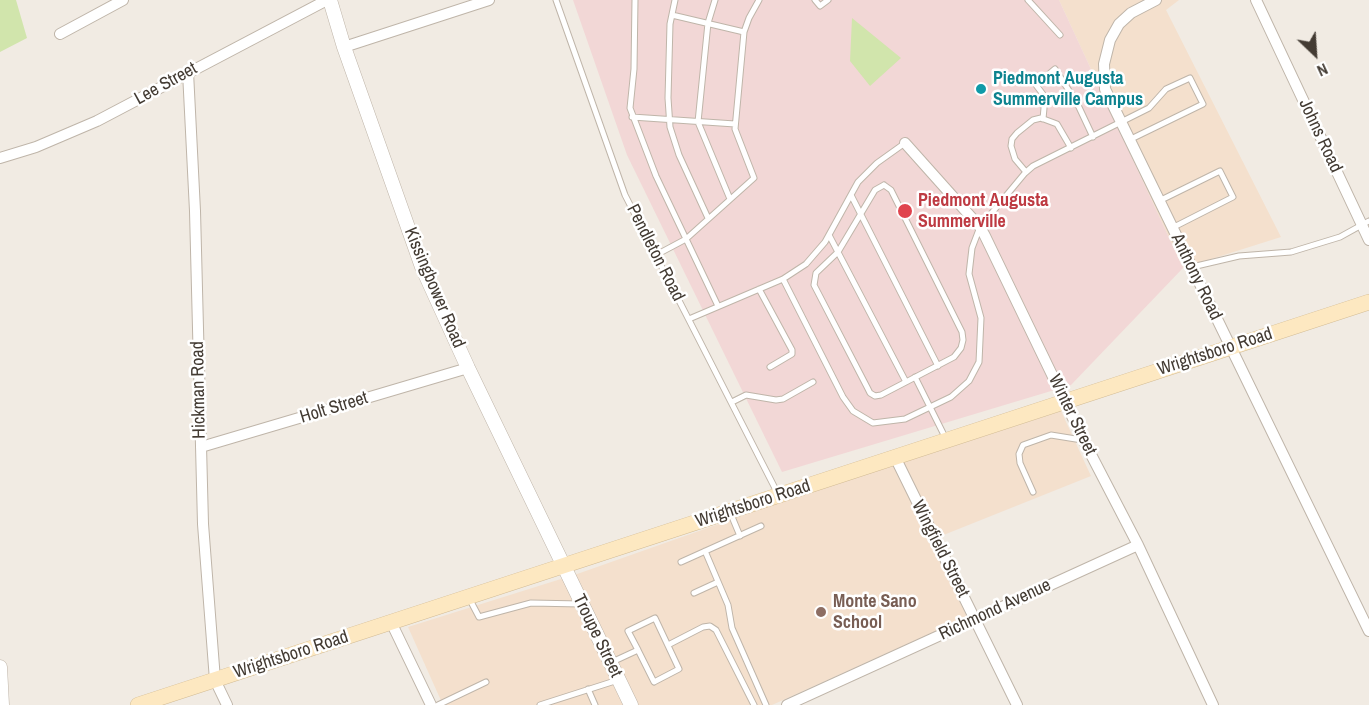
<!DOCTYPE html>
<style>
body{margin:0}
#map{position:relative;width:1369px;height:705px;overflow:hidden;background:#f1ebe3;font-family:"Archivo Narrow",sans-serif}
canvas{display:block}
.north{position:absolute;left:1285px;top:24px;width:60px;height:60px;-webkit-text-stroke:4px #fff;paint-order:stroke;rotate:155deg;font-size:16px;font-weight:700;line-height:24px;text-align:center;color:#433b33}
.north::after{content:'';display:block;margin:auto;width:21px;height:27px;background:#433b33;clip-path:polygon(50% 0,100% 100%,50% 72%,0 100%)}
</style>
<div id="map">
<canvas width="1369" height="705"></canvas>
<div class="north">N</div>
</div>
<script>
const ctx = document.querySelector('canvas').getContext('2d');
ctx.lineJoin = 'round';
function paint(path, color) { ctx.fillStyle = color; ctx.fill(path, 'evenodd'); }
const shape = rows => new Path2D(rows.map(r => 'M' + r).join(''));
function stroke(path, color, width, dash) { ctx.strokeStyle = color; ctx.lineWidth = width; ctx.lineCap = dash ? 'butt' : 'round'; ctx.setLineDash(dash || []); ctx.stroke(path); }
function label(font, color, halo, rows, align = 'center') {
  ctx.font = font + ' "Archivo Narrow",sans-serif'; ctx.lineWidth = 5; ctx.setLineDash([]); ctx.textBaseline = 'middle'; ctx.strokeStyle = halo; ctx.fillStyle = color; for (const [text, x, y, turn = 0] of rows) {
    ctx.save(); ctx.translate(x, y); ctx.rotate((+turn || 0) * Math.PI / 180); ctx.textAlign = isNaN(turn) ? turn : align; if (halo) ctx.strokeText(text, 0, 0); ctx.fillText(text, 0, 0); ctx.restore();
  }
}
paint(shape([
 [1059,0,1179,0,1166,10,1281,237,1183,268],
 [1061,411,1091,476,931,540,967,617,772,705,443,705,408,627,580,573,784,501]
]), '#f4e0cd');
paint(shape([
 [573,0,1059,0,1183,268,1071,385,782,472,627,155]
]), '#f2d7d6');
paint(shape([
 [0,0,16,0,27,38,0,52],
 [852,18,901,58,870,86,850,61]
]), '#d1e5ac');
const service = shape([
 [556,0,625,195,778,494],
 [635,0,634,69,630,108,656,176,718,306],
 [675,0,670,24,668,98,670,127,679,155,708,218],
 [715,0,708,23,698,122,730,199],
 [815,0,820,6,828,0],
 [1028,0,1060,35],
 [672,15,744,32],
 [632,117,735,124],
 [1043,119,1045,97,1036,85,1055,69,1077,103,1093,137],
 [1026,172,1015,159,1011,146,1012,139,1017,133,1033,120,1041,118,1057,124,1071,148],
 [884,185,891,190,962,332,963,340,961,348,954,357,881,395,875,396,870,393,867,387,814,285,816,273,838,252,875,190,884,185],
 [851,195,938,366],
 [1159,201,1220,171,1233,197,1172,228],
 [829,235,906,382],
 [656,255,686,239,754,178,735,129,744,32,749,18,759,0],
 [1192,267,1239,256,1291,252,1340,237,1369,221],
 [783,279,843,397,853,411,873,423,905,419,951,397,969,381,979,362,981,318,969,274,972,248,980,227,1025,173,1033,166,1149,108,1166,89,1190,78,1203,104,1129,140],
 [759,289,792,350,792,354,770,367],
 [689,319,783,279,806,264,825,242,858,182,877,163,905,143],
 [915,377,946,439],
 [732,402,746,395,776,400,783,399,813,382],
 [1033,492,1020,463,1019,454,1023,445,1051,435,1082,440],
 [730,512,740,536],
 [705,551,728,605,732,628,766,705],
 [681,562,761,526],
 [694,593,718,582],
 [469,598,479,617,531,603,581,604],
 [668,645,703,627,710,626,716,630,754,705],
 [612,662,638,650,654,682,679,669,655,618,628,631,638,650],
 [588,689,595,705],
 [438,705,486,682],
 [540,705,618,680]
]);
const minor = shape([
 [1156,0,1131,13,1119,24,1110,40,1104,64,1105,89,1369,631],
 [1256,0,1369,240],
 [60,34,123,0],
 [344,47,489,0],
 [188,72,195,211,203,524,215,680,227,705],
 [905,143,980,227,985,236,1084,441,1138,545,1213,705],
 [0,158,36,147,97,121,327,0],
 [201,447,468,368],
 [895,457,1017,705],
 [391,622,431,705],
 [787,705,1138,545]
]);
const tertiary = shape([
 [330,0,344,47,422,267,468,368,631,705],
 [0,667,2,705]
]);
const secondary = shape([
 [138,705,1369,302]
]);
stroke(service, '#bfb5a9', 7);
stroke(minor, '#bfb5a9', 12);
stroke(tertiary, '#bfb5a9', 15);
stroke(secondary, '#d1ba93', 16);
stroke(service, '#fff', 5);
stroke(minor, '#fff', 10);
stroke(tertiary, '#fff', 14);
stroke(secondary, '#fde8c1', 15);
for (const [x, y, r, color] of [
 [981,89,6,"#0f9aa8"],
 [905,211,8,"#e0444e"],
 [821,612,6,"#8d6e63"]
]) { const dot = new Path2D(); dot.arc(x, y, r, 0, 2 * Math.PI); ctx.fillStyle = color; ctx.fill(dot); stroke(dot, '#fff', 2); }
label('bold 18px', '#0d838f', '#fff', [
 ["Piedmont Augusta",993,79],
 ["Summerville Campus",993,100]
], 'left');
label('18px', '#433b33', '#fff', [
 ["Lee Street",166,84,-29],
 ["Johns Road",1320,136,65],
 ["Pendleton Road",655,253,63],
 ["Anthony Road",1196,277,64],
 ["Kissingbower Road",434,288,67],
 ["Wrightsboro Road",1215,352,-18],
 ["Hickman Road",199,390,-91],
 ["Holt Street",334,408,-17],
 ["Winter Street",1072,415,64],
 ["Wrightsboro Road",753,504,-18],
 ["Wingfield Street",940,549,63],
 ["Richmond Avenue",995,610,-25],
 ["Troupe Street",597,636,64],
 ["Wrightsboro Road",291,655,-18]
]);
label('bold 18px', '#be3a42', '#fff', [
 ["Piedmont Augusta",918,201],
 ["Summerville",918,222]
], 'left');
label('bold 18px', '#785e54', '#fff', [
 ["Monte Sano",833,602],
 ["School",833,623]
], 'left');
</script>
